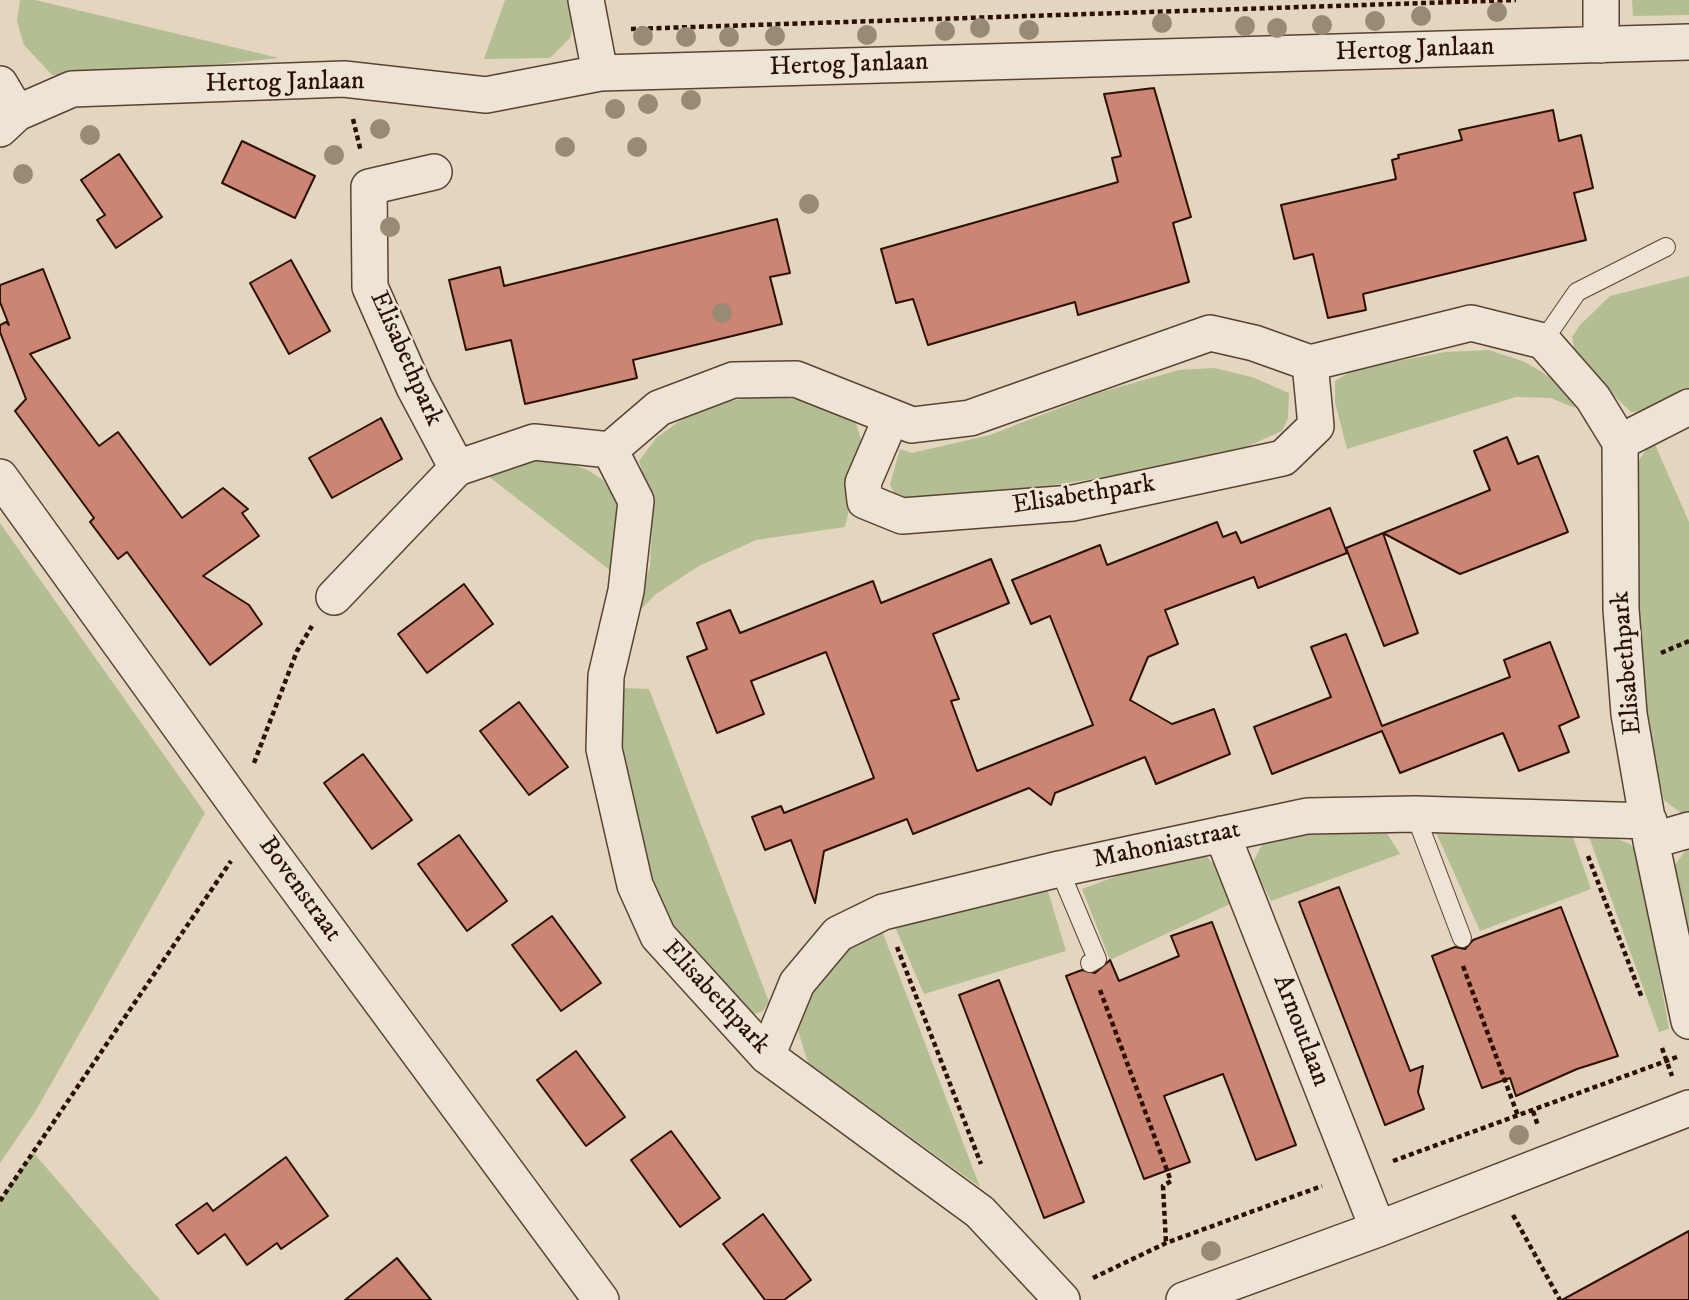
<!DOCTYPE html>
<style>
body{margin:0}
canvas{display:block;background:#e4d6be}
</style>
<canvas width="1689" height="1300"></canvas>
<script>
const ctx = document.querySelector('canvas').getContext('2d');
ctx.lineJoin = 'round';
function paint(path, color) { ctx.fillStyle = color; ctx.fill(path, 'evenodd'); }
const shape = rows => new Path2D(rows.map(r => 'M' + r).join(''));
function stroke(path, color, width, dash) { ctx.strokeStyle = color; ctx.lineWidth = width; ctx.lineCap = dash ? 'butt' : 'round'; ctx.setLineDash(dash || []); ctx.stroke(path); }
function label(font, color, halo, rows, align = 'center') {
  ctx.font = font + ' "IM FELL DW Pica",serif'; ctx.lineWidth = 5; ctx.setLineDash([]); ctx.textBaseline = 'middle'; ctx.strokeStyle = halo; ctx.fillStyle = color; for (const [text, x, y, turn = 0] of rows) {
    ctx.save(); ctx.translate(x, y); ctx.rotate((+turn || 0) * Math.PI / 180); ctx.textAlign = isNaN(turn) ? turn : align; if (halo) ctx.strokeText(text, 0, 0); ctx.fillText(text, 0, 0); ctx.restore();
  }
}
paint(shape([
 [20,0,35,0,279,58,123,74,73,77,52,75,24,45,17,21],
 [505,0,571,0,576,12,570,38,550,58,484,59],
 [1632,0,1689,0,1689,15,1633,16],
 [1689,276,1689,393,1651,412,1631,412,1576,360,1572,337,1580,325,1610,296],
 [1489,350,1525,362,1565,386,1575,408,1551,398,1516,397,1347,449,1335,402,1335,381,1353,370,1445,352],
 [1214,368,1252,377,1289,393,1288,418,1282,431,1246,447,1140,472,939,502,895,496,890,484,900,449,912,453,990,435,1095,394,1179,370],
 [747,398,787,398,825,404,856,423,864,450,845,527,756,540,699,566,656,594,634,616,650,566,652,528,648,491,639,461,656,438,699,407],
 [1653,440,1689,522,1689,819,1664,800,1643,717,1634,467],
 [536,459,555,459,588,470,603,480,616,501,617,533,611,571,488,476],
 [0,523,205,813,35,1112,0,1163],
 [621,688,649,689,769,1002,762,1012,749,1015,718,987,660,906,646,869,623,761],
 [1383,827,1400,854,1271,901,1252,864,1268,833],
 [1434,828,1572,834,1591,889,1480,931],
 [1588,834,1610,836,1630,844,1638,853,1669,1029,1659,1032],
 [1689,846,1689,940,1674,866],
 [1173,855,1207,857,1221,871,1230,904,1110,960,1082,889],
 [1047,888,1066,951,924,994,893,922],
 [881,928,980,1187,808,1063,796,1024,814,977,841,944],
 [33,1152,160,1300,0,1300,0,1201]
]), '#b3be92');
const building = shape([
 [1154,88,1191,217,1173,223,1189,282,1078,315,1075,302,928,345,913,299,896,303,881,249,1118,182,1112,158,1121,156,1104,94,1154,88],
 [1553,110,1559,141,1581,135,1593,188,1574,193,1586,240,1363,294,1366,310,1328,318,1313,254,1294,259,1281,205,1396,179,1392,160,1399,158,1398,155,1462,140,1459,130,1553,110],
 [242,141,315,176,295,218,222,183,242,141],
 [119,154,162,217,116,248,97,220,105,215,81,180,119,154],
 [777,219,790,273,770,277,782,324,633,360,637,378,525,404,511,340,466,350,449,280,500,267,504,286,777,219],
 [291,260,330,331,289,354,250,283,291,260],
 [43,269,70,338,30,354,99,446,118,432,182,518,223,488,248,509,242,513,259,536,203,576,249,605,262,624,210,665,127,552,118,559,90,522,94,518,15,411,26,399,0,332,0,325,6,322,9,325,0,302,0,285,43,269],
 [381,418,402,459,332,498,309,458,381,418],
 [1507,437,1518,464,1538,456,1568,532,1460,574,1383,533,1418,633,1384,646,1346,548,1490,490,1474,451,1507,437],
 [1330,508,1347,553,1258,588,1254,577,1165,610,1178,644,1148,657,1130,700,1172,724,1214,709,1230,754,1156,784,1145,757,1055,793,1051,805,1029,788,913,834,907,819,824,851,815,903,791,840,765,850,752,817,781,806,784,813,874,778,826,652,751,681,764,714,717,733,687,657,707,649,697,623,730,610,740,633,873,581,881,603,991,559,1009,603,933,634,959,699,951,701,977,771,1093,725,1050,616,1031,624,1012,580,1100,545,1107,565,1217,522,1223,537,1236,532,1241,543,1330,508],
 [464,584,493,624,427,673,398,634,464,584],
 [1346,634,1382,726,1510,677,1504,660,1550,642,1579,717,1559,726,1569,752,1519,771,1503,733,1400,773,1382,731,1272,774,1254,727,1331,697,1311,647,1346,634],
 [519,702,568,767,529,795,480,731,519,702],
 [363,754,412,820,372,849,324,783,363,754],
 [459,835,507,901,467,931,418,864,459,835],
 [1339,887,1410,1071,1423,1066,1418,1092,1424,1109,1385,1125,1299,902,1339,887],
 [1561,907,1618,1056,1577,1069,1516,1096,1510,1078,1482,1088,1432,956,1455,947,1465,949,1473,940,1561,907],
 [552,916,601,983,561,1011,512,945,552,916],
 [1212,922,1296,1145,1256,1160,1223,1074,1164,1096,1190,1162,1144,1179,1066,976,1082,970,1095,973,1110,960,1119,981,1179,956,1171,936,1212,922],
 [999,980,1084,1202,1044,1218,959,995,999,980],
 [576,1051,625,1117,586,1146,537,1080,576,1051],
 [671,1131,720,1198,680,1227,631,1160,671,1131],
 [286,1157,328,1216,281,1249,277,1243,247,1265,225,1234,198,1254,176,1225,207,1203,213,1211,286,1157],
 [763,1214,811,1280,784,1300,765,1300,723,1244,763,1214],
 [1689,1231,1689,1300,1562,1300,1652,1251,1689,1231],
 [397,1258,431,1300,345,1300,397,1258]
]);
paint(building, '#cc8473');
stroke(building, '#2c1004', 2);
const service = shape([
 [1543,341,1577,292,1666,247],
 [1415,814,1462,938],
 [1059,869,1097,959,1090,963]
]);
const minor = shape([
 [586,0,600,73],
 [1601,0,1601,45],
 [0,84,17,113],
 [0,129,17,113,72,89,344,79,486,95,600,73,1689,42],
 [434,172,369,187,370,287,414,387,457,468],
 [891,418,863,483,865,501,902,516,1073,503,1283,458,1316,426,1310,363],
 [1620,442,1689,407],
 [610,450,636,501,626,591,606,676,604,749,635,885,658,936,767,1056,980,1212,1062,1300],
 [0,477,253,828,601,1300],
 [334,597,457,468,534,442,610,450,659,408,733,380,796,379,912,425,970,418,1210,333,1254,343,1310,363,1471,323,1543,341,1593,398,1620,442,1621,609,1629,714,1651,841,1689,1021],
 [1222,834,1378,1229],
 [1651,841,1689,830],
 [767,1056,797,983,838,934,883,912,1059,869,1307,816,1415,814,1649,821],
 [1184,1300,1378,1229,1689,1108]
]);
stroke(service, '#5a4232', 20);
stroke(minor, '#5a4232', 38);
stroke(shape([
 [631,29,1516,0],
 [353,119,361,152],
 [1661,653,1689,641],
 [254,763,297,651,312,626],
 [1588,856,1642,998],
 [897,947,981,1164],
 [1463,966,1518,1116],
 [1100,990,1171,1181,1163,1186,1166,1243],
 [1662,1048,1672,1076],
 [1533,1111,1538,1126],
 [1393,1161,1677,1057],
 [0,1201,231,861],
 [1513,1215,1560,1300],
 [1093,1278,1166,1243,1322,1186]
]), '#2c1004', 4.5, [5, 3.5]);
stroke(service, '#ede4d5', 18);
stroke(minor, '#ede4d5', 35);
ctx.fillStyle = '#998b73';
for (const [x, y] of [
 [1497,12],
 [1421,16],
 [1375,21],
 [1162,23],
 [1322,25],
 [1245,26],
 [980,28],
 [1277,28],
 [1029,30],
 [945,31],
 [867,35],
 [643,36],
 [775,36],
 [686,37],
 [729,37],
 [691,100],
 [648,104],
 [615,109],
 [380,129],
 [90,135],
 [565,147],
 [637,147],
 [334,155],
 [23,174],
 [809,204],
 [390,227],
 [722,313],
 [1519,1135],
 [1211,1251]
]) { ctx.beginPath(); ctx.arc(x, y, 10, 0, 2 * Math.PI); ctx.fill(); }
label('26px', '#2c1004', '#ede4d5', [
 ["Hertog Janlaan",1415,51,-2],
 ["Hertog Janlaan",849,66,-2],
 ["Hertog Janlaan",285,84,-1],
 ["Elisabethpark",405,359,66],
 ["Elisabethpark",1084,496,-9],
 ["Elisabethpark",1628,663,-95],
 ["Mahoniastraat",1167,846,-12],
 ["Bovenstraat",299,890,54],
 ["Elisabethpark",715,998,47],
 ["Arnoutlaan",1300,1031,69]
]);
</script>
